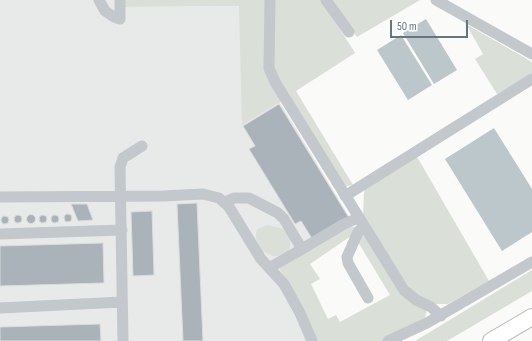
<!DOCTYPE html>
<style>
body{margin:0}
#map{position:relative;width:532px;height:341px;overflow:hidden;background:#fafaf8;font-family:"Sofia Sans Condensed",sans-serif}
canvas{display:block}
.scale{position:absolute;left:390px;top:20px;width:78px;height:18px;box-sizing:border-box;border:2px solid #657683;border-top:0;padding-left:5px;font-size:12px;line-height:14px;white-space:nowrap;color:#657683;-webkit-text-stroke:3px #fff;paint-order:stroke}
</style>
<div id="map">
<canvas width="532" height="341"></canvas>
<div class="scale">50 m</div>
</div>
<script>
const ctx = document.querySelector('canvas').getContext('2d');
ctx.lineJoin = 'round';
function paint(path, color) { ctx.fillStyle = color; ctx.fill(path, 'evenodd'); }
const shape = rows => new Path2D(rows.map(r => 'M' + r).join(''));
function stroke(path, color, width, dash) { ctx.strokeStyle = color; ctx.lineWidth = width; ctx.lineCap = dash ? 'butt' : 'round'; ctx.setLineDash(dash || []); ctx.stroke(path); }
paint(shape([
 [0,0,125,0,126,7,239,6,271,87,353,223,279,268,300,304,317,341,0,341]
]), '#e8e9e9');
paint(shape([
 [125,0,322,0,355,53,296,91,353,185,346,186,342,184,288,97,242,125,239,6,125,7],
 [331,0,420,0,357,37],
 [466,24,532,62,532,74,497,94,475,59,483,54],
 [416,155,489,281,448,304,436,304,414,295,363,216,364,192,366,187],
 [267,225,284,229,291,239,289,251,278,256,273,256,262,251,256,238,256,232,258,229],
 [347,226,355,227,351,236,310,264,320,279,311,284,328,319,336,315,340,322,390,295,358,242,364,232,427,310,425,318,383,341,317,341,300,304,279,268],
 [532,270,532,291,447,341,415,341]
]), '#dadfd7');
paint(shape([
 [426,19,457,70,434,84,403,33],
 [401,35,432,85,408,100,377,50],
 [494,128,532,189,532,232,502,251,445,159]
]), '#bbc7cb');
const building = shape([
 [279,104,349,218,313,240,301,221,295,224,249,149,255,146,243,126,279,104],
 [197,203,203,341,183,341,177,204,197,203],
 [71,204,87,204,93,220,78,221,71,204],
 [152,211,154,275,133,276,131,212,152,211],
 '64 218a4 4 0 1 1 8 0a4 4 0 1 1-8 0Z',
 '26.5 219a4.5 4.5 0 1 1 9 0a4.5 4.5 0 1 1-9 0Z',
 '14 219a4 4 0 1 1 8 0a4 4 0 1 1-8 0Z',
 '39 219a4 4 0 1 1 8 0a4 4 0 1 1-8 0Z',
 '51 219a4 4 0 1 1 8 0a4 4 0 1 1-8 0Z',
 '1 220a4 4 0 1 1 8 0a4 4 0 1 1-8 0Z',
 [103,243,104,283,0,286,0,246,103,243],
 [100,324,101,341,0,341,0,327,100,324]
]);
paint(building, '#aab3b9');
stroke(building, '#dcdcda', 1);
const highway = shape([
 [491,341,532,317]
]);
stroke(highway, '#b4b9bd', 18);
stroke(shape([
 [99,0,105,11,114,17,120,19,120,0],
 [270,0,269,68,275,82,404,290,416,300,431,307,441,316],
 [326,0,349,32],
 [436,0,532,54],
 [345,196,532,79],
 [0,197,163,196,203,194,219,198,229,207,261,259,284,284,300,313,312,341],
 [225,202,234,198,249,198,278,213,284,219,302,249,344,224,358,218],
 [363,226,358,232,347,257,348,263,368,298],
 [0,234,122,230],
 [269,268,302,249],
 [0,308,122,302],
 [123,341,120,167,123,158,142,146],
 [388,341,427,323,532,262]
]), '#c3c8cc', 11);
stroke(highway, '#fff', 16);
</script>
